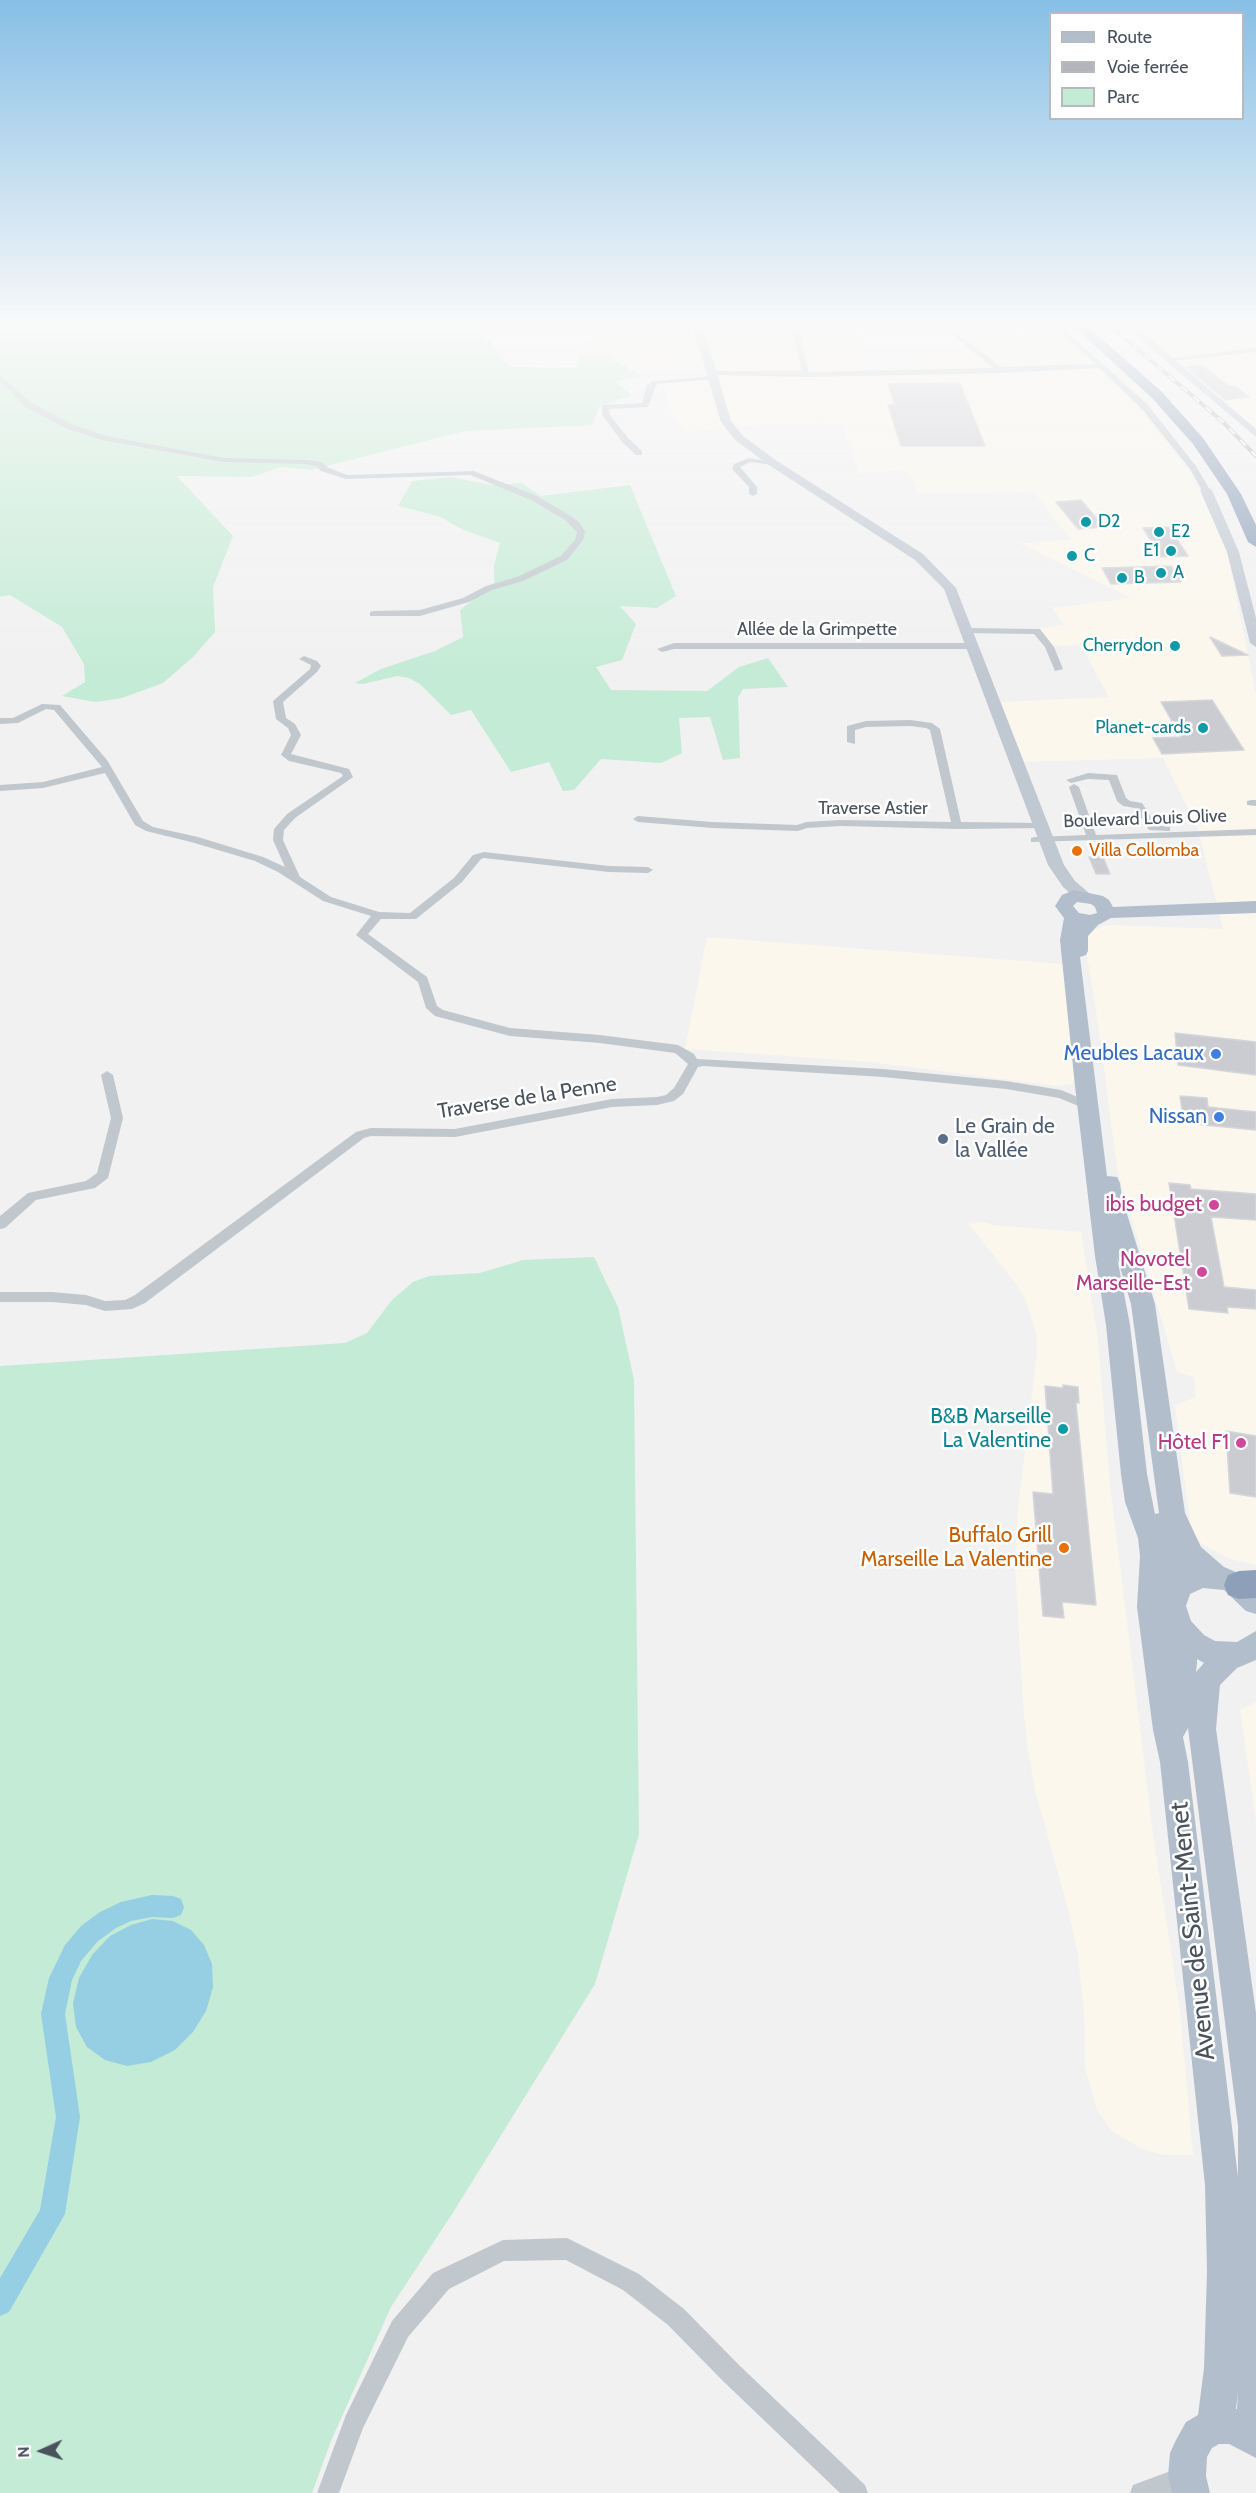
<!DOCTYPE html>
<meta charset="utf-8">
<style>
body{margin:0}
#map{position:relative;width:1256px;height:2493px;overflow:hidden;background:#f2f1f1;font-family:Cabin,sans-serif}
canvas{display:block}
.legend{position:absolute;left:1049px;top:12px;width:195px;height:108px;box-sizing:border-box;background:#fff;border:2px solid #b7babe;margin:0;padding:8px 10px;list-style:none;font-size:18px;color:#4a525c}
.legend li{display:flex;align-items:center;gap:12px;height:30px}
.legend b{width:30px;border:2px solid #b7babe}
.north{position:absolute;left:12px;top:2421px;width:60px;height:60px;-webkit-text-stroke:4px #fff;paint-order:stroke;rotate:267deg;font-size:16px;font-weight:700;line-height:24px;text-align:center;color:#4a525c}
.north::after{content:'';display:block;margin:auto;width:21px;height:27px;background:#4a525c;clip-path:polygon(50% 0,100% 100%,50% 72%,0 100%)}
</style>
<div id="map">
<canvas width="1256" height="2493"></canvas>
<ul class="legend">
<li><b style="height:8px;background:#b3becc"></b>Route</li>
<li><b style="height:8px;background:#b3b5ba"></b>Voie ferrée</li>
<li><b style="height:16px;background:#c4ebd5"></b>Parc</li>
</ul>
<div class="north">N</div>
</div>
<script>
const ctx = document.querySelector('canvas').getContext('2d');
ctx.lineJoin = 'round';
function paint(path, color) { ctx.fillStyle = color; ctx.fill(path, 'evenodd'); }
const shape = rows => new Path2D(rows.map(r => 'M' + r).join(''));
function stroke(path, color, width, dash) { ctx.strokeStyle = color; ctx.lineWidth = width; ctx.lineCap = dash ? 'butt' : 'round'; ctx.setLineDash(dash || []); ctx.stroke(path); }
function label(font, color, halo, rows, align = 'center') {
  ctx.font = font + ' Cabin,sans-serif'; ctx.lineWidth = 5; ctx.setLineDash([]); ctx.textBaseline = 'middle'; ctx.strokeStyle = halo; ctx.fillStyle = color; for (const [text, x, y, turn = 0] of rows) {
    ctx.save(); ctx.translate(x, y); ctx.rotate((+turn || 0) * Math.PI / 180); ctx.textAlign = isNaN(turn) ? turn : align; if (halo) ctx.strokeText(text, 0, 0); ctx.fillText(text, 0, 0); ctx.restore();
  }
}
paint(shape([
 [705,324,854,324,869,372,915,371,908,353,982,350,965,337,1025,334,1012,324,1049,324,1127,396,1189,471,1210,510,1227,551,1256,695,1256,1565,1230,1559,1202,1544,1193,1534,1190,1523,1175,1405,1196,1397,1194,1377,1177,1372,1117,1169,1099,1030,1084,937,1102,926,1111,925,1223,929,1198,829,1163,758,1024,762,1001,702,1109,697,1081,645,1050,646,1040,628,1065,625,1052,608,1131,598,1020,543,1071,540,1034,492,917,494,913,478,904,470,859,473,842,423,736,426,686,432,673,416,664,389,676,389,677,381,706,380,701,364,640,370,611,351,586,351,579,341],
 [1123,324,1256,324,1256,438,1250,432],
 [707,937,1063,964,1076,1079,1072,1084,1058,1086,871,1062,685,1049],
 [982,1222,992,1225,1081,1232,1098,1340,1110,1485,1153,1834,1180,2011,1193,2155,1165,2155,1142,2149,1112,2131,1097,2110,1085,2067,1084,2012,1078,1956,1069,1913,1035,1790,1027,1744,1023,1704,1015,1563,1017,1517,1037,1353,1036,1333,1026,1301,1017,1285,968,1223],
 [1256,1702,1256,1821,1240,1710]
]), '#fbf7ec');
paint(shape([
 [0,324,476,324,509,366,550,368,576,367,580,355,605,355,642,376,615,382,633,396,600,405,592,425,465,431,311,470,281,467,252,477,177,476,233,536,213,587,215,632,193,657,163,683,122,698,96,702,62,696,85,682,84,664,62,627,10,595,0,597],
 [451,477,492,485,522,483,541,496,630,485,676,596,657,608,620,606,636,624,622,660,596,667,611,690,707,691,739,667,768,658,788,687,743,689,738,698,740,758,723,760,710,717,679,718,682,753,661,763,601,759,574,790,563,791,549,762,511,772,471,710,451,715,420,684,409,678,397,676,363,684,355,683,381,669,435,651,463,637,460,610,494,583,494,565,500,543,461,529,441,517,398,506,412,481],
 [594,1257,618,1307,634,1380,639,1834,595,1984,454,2211,391,2307,331,2441,312,2493,0,2493,0,1366,345,1343,367,1333,392,1300,413,1282,429,1276,480,1273,523,1260]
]), '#c4ebd5');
paint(shape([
 [152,1919,173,1921,191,1930,204,1945,212,1964,213,1987,206,2011,193,2032,175,2050,151,2062,127,2066,105,2060,87,2047,76,2027,73,2003,79,1978,92,1955,110,1936,131,1925]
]), '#96cfe3');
paint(shape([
 [152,1895,173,1896,181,1899,184,1907,181,1915,173,1918,152,1917,131,1921,116,1928,97,1942,81,1961,72,1980,65,2014,80,2117,65,2214,9,2312,0,2316,0,2278,40,2210,56,2117,41,2014,49,1978,65,1945,81,1926,100,1912,121,1902,152,1895]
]), '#96cfe3');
const building = shape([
 [1202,365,1229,386,1235,386,1249,397,1225,400,1186,367,1202,365],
 [960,383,985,446,901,446,888,405,895,405,888,384,960,383],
 [1081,500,1104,527,1078,529,1056,502,1081,500],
 [1169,527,1188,556,1161,557,1143,528,1169,527],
 [1171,566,1181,582,1111,584,1102,568,1171,566],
 [1210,637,1248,655,1222,656,1210,637],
 [1212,700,1244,750,1162,754,1153,738,1181,737,1161,702,1212,700],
 [1089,857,1103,857,1110,874,1096,874,1089,857],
 [1175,1033,1256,1042,1256,1075,1178,1065,1175,1033],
 [1180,1096,1207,1098,1208,1107,1256,1112,1256,1130,1184,1123,1180,1096],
 [1169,1183,1190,1185,1191,1189,1256,1194,1256,1220,1211,1217,1224,1287,1256,1290,1256,1309,1227,1307,1228,1313,1189,1309,1169,1183],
 [1063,1385,1078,1387,1079,1403,1076,1403,1096,1605,1062,1602,1064,1618,1043,1616,1033,1492,1053,1494,1045,1386,1063,1388,1063,1385],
 [1226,1431,1256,1436,1256,1497,1230,1493,1226,1431]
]);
paint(building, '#cbccd2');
stroke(building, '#d5d6db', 1.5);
paint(shape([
 [791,324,797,324,809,372,993,368,939,324,946,324,1001,367,1095,364,1052,324,1059,324,1148,405,1196,466,1210,490,1203,492,1190,469,1142,409,1099,368,1001,373,806,377,713,375,710,373,713,371,802,371,791,324],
 [1256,348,1256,352,1170,361,1167,359,1256,348],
 [0,375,30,402,71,424,106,436,224,458,306,460,321,462,327,467,347,475,474,471,537,496,571,516,580,523,585,532,583,540,567,560,523,581,492,590,469,602,420,616,370,616,370,612,373,611,420,610,463,598,486,586,517,577,561,556,575,540,577,532,565,520,531,500,470,475,346,479,321,471,316,466,306,464,224,462,102,440,65,428,24,406,0,381,0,375],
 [714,376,716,379,657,384,648,407,609,409,610,415,629,439,642,451,642,455,636,455,623,443,602,415,602,405,642,403,647,385,653,381,714,376],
 [749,458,777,463,773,465,750,462,740,467,757,487,757,494,753,496,749,494,749,487,732,469,734,464,749,458],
 [966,628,1040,629,1054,647,1063,669,1055,671,1045,647,1034,634,963,633,962,631,966,628],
 [674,643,971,643,976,646,971,649,674,649,662,652,657,649,674,643],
 [304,656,317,661,321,666,317,672,283,702,286,718,295,724,301,735,291,754,349,769,353,777,295,818,284,830,283,840,300,877,331,897,379,912,410,913,454,878,473,855,484,852,609,866,648,867,653,870,648,873,609,872,484,858,481,859,462,882,416,919,381,919,368,934,427,977,437,1006,443,1010,510,1028,600,1035,678,1045,694,1054,697,1059,883,1069,1006,1081,1061,1090,1092,1103,1094,1106,1088,1110,1059,1098,1006,1089,883,1077,703,1066,698,1067,683,1094,674,1101,657,1105,612,1107,455,1137,371,1136,364,1138,145,1303,132,1309,105,1311,86,1305,52,1302,0,1302,0,1292,52,1292,86,1295,105,1301,125,1300,135,1295,356,1132,371,1128,455,1129,612,1099,657,1097,666,1095,674,1088,688,1064,675,1053,600,1043,510,1036,435,1016,426,1008,418,982,356,935,371,916,323,901,278,872,255,861,191,842,146,831,135,825,105,773,43,788,0,791,0,785,43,782,102,767,54,710,46,709,18,723,0,724,0,718,13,718,42,704,60,705,107,760,143,821,153,827,198,837,263,857,285,867,273,840,274,829,287,814,343,776,341,773,289,761,281,755,291,735,288,728,276,719,273,701,310,669,311,665,299,659,304,656],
 [910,720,932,723,940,729,961,822,1041,823,1045,824,1045,828,957,829,841,826,807,828,798,831,712,828,638,822,633,819,638,816,712,822,797,825,806,822,840,820,951,822,930,730,926,728,910,726,866,727,855,730,855,744,847,742,847,726,866,721,910,720],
 [1088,773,1117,775,1126,798,1130,801,1142,803,1156,825,1170,827,1170,831,1149,830,1135,808,1123,806,1117,801,1109,780,1088,779,1071,783,1066,780,1088,773],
 [1074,784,1079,787,1096,835,1256,829,1256,835,1031,842,1031,838,1035,837,1086,835,1069,787,1074,784],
 [1251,800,1256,800,1256,806,1247,805,1247,801,1251,800],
 [107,1071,113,1075,123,1118,108,1178,95,1188,36,1200,5,1228,0,1229,0,1216,28,1193,86,1181,97,1173,111,1118,101,1075,107,1071],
 [567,2238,639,2274,684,2309,739,2365,865,2485,868,2493,840,2493,723,2381,668,2325,623,2290,566,2260,504,2261,449,2289,408,2337,363,2428,339,2493,317,2493,346,2415,392,2321,433,2273,503,2240,567,2238],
 [1184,2466,1192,2469,1195,2477,1192,2485,1172,2493,1130,2493,1133,2485,1184,2466]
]), '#c0c7cd');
paint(shape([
 [692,324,702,324,731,421,743,436,777,461,923,554,956,588,1064,865,1075,881,1089,893,1091,896,1089,899,1077,899,1063,887,1048,865,944,589,915,560,769,465,735,440,721,422,692,324],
 [1122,324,1133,324,1256,429,1256,437,1122,324],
 [1206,487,1212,490,1239,552,1256,618,1256,647,1250,643,1227,552,1200,490,1206,487]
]), '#c0c8d2');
paint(shape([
 [1074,890,1103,896,1109,900,1113,907,1256,901,1256,913,1111,918,1098,925,1088,936,1088,951,1086,955,1080,957,1107,1176,1117,1177,1120,1183,1122,1198,1155,1304,1185,1513,1201,1547,1224,1567,1248,1577,1256,1584,1256,1614,1246,1611,1224,1590,1203,1588,1190,1594,1186,1606,1191,1621,1204,1635,1215,1641,1237,1642,1256,1631,1256,1660,1237,1668,1220,1685,1216,1729,1256,2013,1256,2458,1229,2444,1219,2444,1212,2448,1207,2457,1206,2476,1210,2493,1172,2493,1168,2476,1170,2453,1176,2440,1186,2422,1198,2415,1204,2368,1207,2271,1205,2185,1160,1762,1153,1730,1137,1607,1140,1556,1138,1538,1125,1502,1121,1474,1106,1325,1095,1256,1075,1086,1060,940,1064,918,1055,906,1062,895,1074,890],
 [1077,902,1091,904,1095,907,1097,913,1090,915,1079,913,1073,906,1077,902],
 [1117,1257,1131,1304,1159,1513,1155,1514,1147,1474,1130,1325,1117,1257],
 [1197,1659,1204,1663,1196,1672,1197,1663,1197,1659],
 [1188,1728,1238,2126,1238,2177,1188,1762,1183,1737,1188,1728],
 [1238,2392,1237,2409,1236,2409,1238,2392]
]), '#b3becc');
paint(shape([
 [1071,324,1085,324,1162,392,1203,438,1241,494,1256,525,1256,547,1248,542,1227,494,1193,444,1152,398,1071,324],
 [1256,1570,1256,1598,1239,1599,1228,1595,1224,1585,1228,1575,1239,1571,1256,1570]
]), '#8ea0b9');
const rail = shape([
 [1108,324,1223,422,1256,456]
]);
stroke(rail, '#b3b5ba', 4);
stroke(rail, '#fff', 2, [8]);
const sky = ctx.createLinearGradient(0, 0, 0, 673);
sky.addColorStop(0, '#87bfe6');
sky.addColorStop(0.48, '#f9f9f9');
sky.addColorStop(1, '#f9f9f900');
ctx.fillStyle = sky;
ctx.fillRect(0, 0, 1256, 673);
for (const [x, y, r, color] of [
 [1086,522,6,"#0f9aa8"],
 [1159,532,6,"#0f9aa8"],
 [1171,551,6,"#0f9aa8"],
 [1072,556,6,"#0f9aa8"],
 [1161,573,6,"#0f9aa8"],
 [1122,578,6,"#0f9aa8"],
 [1175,646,6,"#0f9aa8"],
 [1203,728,6,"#0f9aa8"],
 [1077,851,6,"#e8710a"],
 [1216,1054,6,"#3f7fe0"],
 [1219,1117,6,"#3f7fe0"],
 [943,1139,6,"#5c6f8a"],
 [1214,1205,6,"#d1479c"],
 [1202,1272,6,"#d1479c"],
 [1063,1429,6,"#0f9aa8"],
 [1241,1443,6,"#d1479c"],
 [1064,1548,6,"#e8710a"]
]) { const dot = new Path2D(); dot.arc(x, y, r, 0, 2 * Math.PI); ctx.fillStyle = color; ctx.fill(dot); stroke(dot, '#fff', 2); }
label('18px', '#0d838f', '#fff', [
 ["D2",1098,522],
 ["E2",1171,532],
 ["E1",1159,551,"right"],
 ["C",1084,556],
 ["A",1173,573],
 ["B",1134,578],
 ["Cherrydon",1163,646,"right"],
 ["Planet-cards",1191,728,"right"]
], 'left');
label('18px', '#4a525c', '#fff', [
 ["Allée de la Grimpette",817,630],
 ["Traverse Astier",873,809],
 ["Boulevard Louis Olive",1145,819,-2]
]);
label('18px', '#c56008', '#fff', [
 ["Villa Collomba",1089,851]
], 'left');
label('21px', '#366cbe', '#fff', [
 ["Meubles Lacaux",1204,1054],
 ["Nissan",1207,1117]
], 'right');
label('21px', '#4a525c', '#fff', [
 ["Traverse de la Penne",527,1098,-9]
]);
label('21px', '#4e5e75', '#fff', [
 ["Le Grain de",955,1127],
 ["la Vallée",955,1151]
], 'left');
label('21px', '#b23c85', '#fff', [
 ["ibis budget",1202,1205],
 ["Novotel",1190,1260],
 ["Marseille-Est",1190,1284],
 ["Hôtel F1",1229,1443]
], 'right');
label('21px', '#0d838f', '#fff', [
 ["B&B Marseille",1051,1417],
 ["La Valentine",1051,1441]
], 'right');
label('21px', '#c56008', '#fff', [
 ["Buffalo Grill",1052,1536],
 ["Marseille La Valentine",1052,1560]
], 'right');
label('26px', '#4a525c', '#fff', [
 ["Avenue de Saint-Menet",1193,1931,-96]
]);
</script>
